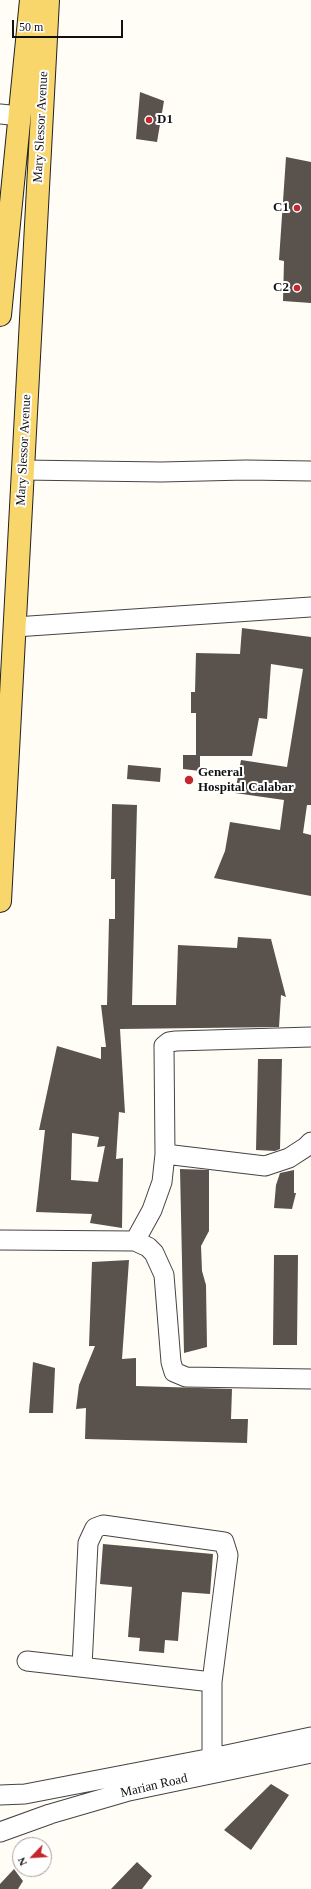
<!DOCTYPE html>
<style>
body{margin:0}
#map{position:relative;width:311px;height:1889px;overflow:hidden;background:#fffdf5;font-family:"Times New Roman",serif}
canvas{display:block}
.north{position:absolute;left:12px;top:1837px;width:40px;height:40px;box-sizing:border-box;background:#fff;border:1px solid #a0a0a0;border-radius:50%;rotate:245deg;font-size:11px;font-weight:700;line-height:16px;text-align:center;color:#111}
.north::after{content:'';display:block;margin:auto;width:14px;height:18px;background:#c4262e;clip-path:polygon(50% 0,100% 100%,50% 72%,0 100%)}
.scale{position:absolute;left:12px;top:20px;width:111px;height:18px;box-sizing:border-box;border:2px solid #111;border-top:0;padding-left:5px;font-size:12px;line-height:14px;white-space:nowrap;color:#111;-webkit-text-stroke:3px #fff;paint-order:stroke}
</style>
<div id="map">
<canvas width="311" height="1889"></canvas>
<div class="north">N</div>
<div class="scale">50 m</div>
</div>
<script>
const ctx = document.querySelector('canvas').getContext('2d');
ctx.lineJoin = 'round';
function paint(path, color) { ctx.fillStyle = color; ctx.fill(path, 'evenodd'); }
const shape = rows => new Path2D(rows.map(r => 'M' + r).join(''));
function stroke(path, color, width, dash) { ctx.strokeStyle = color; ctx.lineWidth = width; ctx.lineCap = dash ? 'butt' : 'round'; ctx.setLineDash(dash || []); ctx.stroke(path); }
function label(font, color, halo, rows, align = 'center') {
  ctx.font = font + ' "Times New Roman",serif'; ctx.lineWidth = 4; ctx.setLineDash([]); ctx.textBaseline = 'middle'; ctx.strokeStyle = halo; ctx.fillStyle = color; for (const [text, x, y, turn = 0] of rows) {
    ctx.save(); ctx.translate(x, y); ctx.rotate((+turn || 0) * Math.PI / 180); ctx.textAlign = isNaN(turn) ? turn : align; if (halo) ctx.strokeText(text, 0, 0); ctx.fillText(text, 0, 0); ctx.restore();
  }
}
paint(shape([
 [140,92,164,101,157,142,136,139],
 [286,157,311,162,311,303,283,301,284,261,279,260],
 [242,628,311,637,311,805,307,805,303,833,311,835,311,896,214,878,225,851,230,822,280,830,284,800,235,793,241,760,287,767,303,669,271,664,267,719,259,718,252,756,200,756,200,771,183,769,183,755,196,755,196,713,191,713,191,692,195,692,196,653,240,654],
 [128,765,161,768,160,782,127,779],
 [112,804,137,805,132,1005,176,1005,178,945,237,948,238,937,271,939,286,997,281,995,279,1027,120,1029,125,1113,119,1112,116,1159,123,1158,122,1228,90,1223,92,1214,36,1212,45,1130,39,1130,57,1046,101,1059,101,1047,106,1047,101,1005,107,1005,109,919,115,919,115,879,111,879],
 [72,1133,99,1137,97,1147,105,1146,98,1182,71,1180],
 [258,1059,282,1059,280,1149,275,1151,256,1150],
 [180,1169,209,1170,209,1231,201,1246,202,1271,206,1285,207,1347,184,1353],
 [294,1170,294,1193,296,1193,292,1209,274,1208,276,1185,280,1173],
 [274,1255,298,1255,297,1345,273,1345],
 [129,1260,122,1359,136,1358,136,1386,232,1389,231,1419,248,1419,247,1443,85,1439,86,1408,76,1409,79,1385,95,1346,89,1346,92,1262],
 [33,1362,55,1368,53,1413,29,1413],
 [103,1544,213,1554,210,1594,182,1592,178,1641,165,1640,164,1653,139,1651,140,1638,128,1637,132,1587,100,1584],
 [271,1784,289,1795,251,1850,224,1830],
 [137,1862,152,1876,142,1889,111,1889],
 [14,1869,23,1881,18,1889,0,1889,0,1884]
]), '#5a524d');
const minor = shape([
 [0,114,20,116],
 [23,470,161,472,246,470,311,471],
 [15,627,311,607],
 [165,1154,265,1166,289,1158,306,1147,311,1142],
 [0,1240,135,1241,148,1247,154,1253,164,1275,171,1362,174,1372,186,1377,311,1379],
 [135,1241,152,1210,162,1182,165,1154,164,1046,169,1042,176,1041,311,1037],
 [27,1661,212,1682],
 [82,1667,88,1543,95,1528,103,1525,224,1542,228,1555,212,1682,212,1758],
 [0,1795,25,1794,212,1758,311,1737],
 [0,1832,50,1814,129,1791,311,1753]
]);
const major = shape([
 [0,315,31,0],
 [0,901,48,0]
]);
stroke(minor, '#444', 21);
stroke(major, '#222', 24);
stroke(minor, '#fff', 19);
stroke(major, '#f9d66b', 22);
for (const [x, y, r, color] of [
 [149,120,4,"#c4262e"],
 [297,208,4,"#c4262e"],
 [297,288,4,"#c4262e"],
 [189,780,5,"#c4262e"]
]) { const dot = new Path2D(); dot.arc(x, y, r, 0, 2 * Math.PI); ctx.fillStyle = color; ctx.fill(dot); stroke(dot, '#fff', 1.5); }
label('bold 13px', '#111', '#fff', [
 ["D1",157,120],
 ["C1",289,208,"right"],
 ["C2",289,288,"right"],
 ["General",198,773],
 ["Hospital Calabar",198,788]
], 'left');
label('13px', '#111', '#fff', [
 ["Mary Slessor Avenue",41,127,-87],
 ["Mary Slessor Avenue",24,450,-87],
 ["Marian Road",154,1786,-13]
]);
</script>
